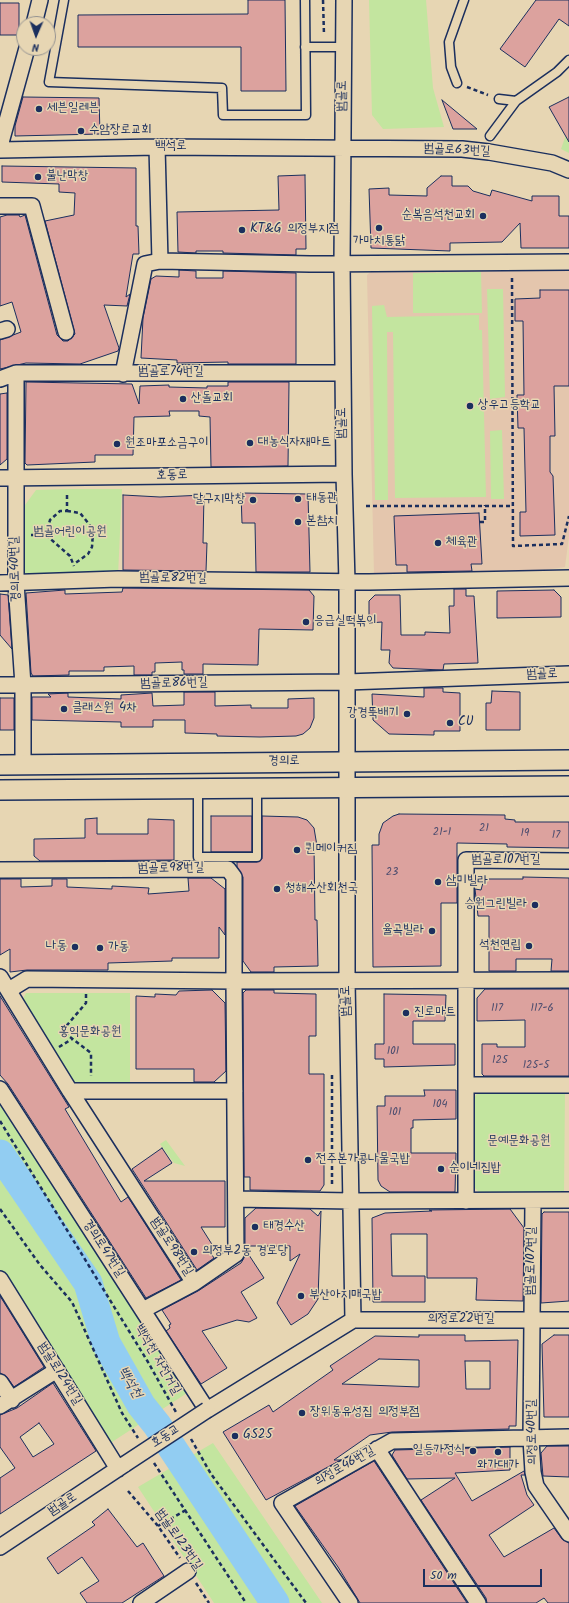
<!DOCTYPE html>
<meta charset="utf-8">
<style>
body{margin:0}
#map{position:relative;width:569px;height:1603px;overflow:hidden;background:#e7d6b3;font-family:Kalam,sans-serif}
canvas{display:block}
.north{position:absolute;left:16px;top:16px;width:40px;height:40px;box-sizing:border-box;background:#e7d6b3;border:1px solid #959391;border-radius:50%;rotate:182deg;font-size:11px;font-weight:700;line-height:16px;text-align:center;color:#1b2f5e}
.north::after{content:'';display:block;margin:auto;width:14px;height:18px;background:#1b2f5e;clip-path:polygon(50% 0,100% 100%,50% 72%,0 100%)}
.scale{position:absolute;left:423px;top:1569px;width:119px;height:18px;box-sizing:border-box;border:2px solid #1b2f5e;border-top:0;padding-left:5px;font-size:12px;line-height:14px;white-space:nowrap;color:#1b2f5e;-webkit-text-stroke:3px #e7d6b3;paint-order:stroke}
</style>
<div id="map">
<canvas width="569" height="1603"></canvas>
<div class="north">N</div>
<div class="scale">50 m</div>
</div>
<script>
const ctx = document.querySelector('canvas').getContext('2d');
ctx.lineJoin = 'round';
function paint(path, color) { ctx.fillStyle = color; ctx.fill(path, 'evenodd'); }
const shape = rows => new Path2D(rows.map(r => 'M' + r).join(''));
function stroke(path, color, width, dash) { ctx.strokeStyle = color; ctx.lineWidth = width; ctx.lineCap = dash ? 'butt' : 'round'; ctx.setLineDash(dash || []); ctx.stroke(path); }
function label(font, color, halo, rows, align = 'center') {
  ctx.font = font + ' Kalam,"Poor Story",sans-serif'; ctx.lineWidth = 3; ctx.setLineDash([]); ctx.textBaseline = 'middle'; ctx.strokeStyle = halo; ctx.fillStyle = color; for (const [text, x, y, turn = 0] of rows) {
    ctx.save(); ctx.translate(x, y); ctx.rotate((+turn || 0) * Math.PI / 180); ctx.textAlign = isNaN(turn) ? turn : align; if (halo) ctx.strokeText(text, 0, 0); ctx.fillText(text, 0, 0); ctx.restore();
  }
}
paint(shape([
 [376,267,569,268,569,536,565,567,504,576,374,574,367,275]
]), '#e4c6ad');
paint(shape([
 [369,0,426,0,433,88,444,127,383,129,372,115],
 [569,131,569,153,561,149,567,132],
 [481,272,482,313,413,313,413,273],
 [487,289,503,289,505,397,490,399],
 [384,305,387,317,479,315,479,330,482,330,486,497,395,498,393,332,387,332,388,500,375,500,372,306],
 [502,430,504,499,491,499,490,431],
 [69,489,122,489,118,576,24,579,25,505,36,490],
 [26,993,130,993,130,1083,75,1083,23,999],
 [479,1091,565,1092,564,1194,480,1193,474,1187,474,1098],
 [0,1103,187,1393,109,1444,0,1273],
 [166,1140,185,1166,174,1163,160,1144],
 [213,1443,322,1603,214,1603,138,1487]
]), '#c3e59f');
stroke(shape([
 [0,1154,88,1283,106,1343,141,1405,157,1425,275,1603]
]), '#92cdf2', 29);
const building = shape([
 [248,0,285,0,286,91,241,91,241,47,78,47,78,15,248,14,248,0],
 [536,0,569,0,569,26,559,19,525,67,500,49,536,0],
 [0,3,19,3,19,35,0,35,0,3],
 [23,97,99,98,100,134,15,136,15,126,23,97],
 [569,97,569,142,549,107,569,97],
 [442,100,477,129,453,129,442,100],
 [2,166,136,168,136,226,138,226,139,254,133,254,126,297,130,294,127,306,104,305,119,348,118,351,80,364,26,363,0,369,0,340,21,332,12,302,0,306,0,217,7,215,19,215,20,217,25,215,57,335,63,341,68,341,75,334,45,221,74,215,75,193,59,192,59,184,2,182,2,166],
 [305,175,306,249,296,249,296,255,223,253,223,251,196,251,196,253,178,252,177,212,279,210,278,176,305,175],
 [441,176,452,176,452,186,468,186,473,191,490,196,492,190,532,201,532,196,559,196,559,216,569,216,569,248,521,248,520,223,502,242,450,243,450,251,371,248,369,189,389,188,389,195,427,196,427,188,441,176],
 [179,270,196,271,196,278,223,278,223,271,296,273,296,364,228,364,228,362,177,363,177,360,141,358,143,318,151,279,156,276,179,277,179,270],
 [540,290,569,290,569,386,554,386,555,436,550,436,550,472,553,476,555,535,520,536,520,512,526,512,524,428,518,428,517,395,524,395,523,321,515,321,515,299,540,298,540,290],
 [26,382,132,384,139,404,140,386,169,385,169,387,207,388,207,386,228,386,228,382,289,382,288,466,211,467,210,417,199,416,199,411,169,411,170,416,134,417,133,455,95,455,95,462,27,465,25,463,26,382],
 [7,393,7,459,0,465,0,394,7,393],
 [241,493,308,494,310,572,256,572,255,523,242,523,241,493],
 [123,495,160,497,204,495,203,543,207,543,206,571,123,570,123,495],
 [479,513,482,564,471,564,472,571,407,572,407,565,396,565,394,516,479,513],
 [123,588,309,590,314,596,313,630,259,629,258,665,203,664,203,674,184,674,184,670,182,670,182,662,155,663,155,672,152,672,152,675,134,675,134,666,104,667,104,671,69,671,69,675,33,676,31,673,26,593,65,590,65,594,122,592,123,588],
 [454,589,466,589,466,596,474,596,478,663,444,664,443,670,393,668,389,663,390,650,381,650,382,622,369,623,369,601,375,595,400,595,401,635,425,635,425,632,450,633,449,606,454,606,454,589],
 [554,590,561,597,561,617,497,618,497,591,554,590],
 [0,594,8,595,12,649,0,635,0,594],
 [424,688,443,688,443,692,460,693,460,731,434,731,434,735,389,734,373,720,372,694,424,697,424,688],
 [492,691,520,692,520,730,486,730,486,703,491,703,492,691],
 [184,692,215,692,215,706,251,705,251,708,288,708,288,699,314,698,314,718,310,728,303,734,296,736,260,737,217,736,217,734,185,733,185,720,153,720,153,727,121,727,121,722,32,720,32,697,51,697,48,694,68,693,68,697,121,699,121,695,152,693,153,706,184,705,184,692],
 [0,698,14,698,14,730,0,730,0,698],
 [399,814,505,815,505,819,515,820,515,822,569,822,569,848,507,847,507,844,457,843,457,903,441,903,441,966,373,967,372,845,379,845,379,834,383,823,393,816,399,814],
 [211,816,252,816,252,852,211,852,211,816],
 [262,816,298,817,307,820,314,828,317,846,314,846,315,920,317,920,318,966,274,967,274,972,251,972,243,961,243,877,237,867,237,862,257,862,262,859,262,816],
 [97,818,97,834,148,834,148,819,174,820,174,860,40,861,34,856,34,839,85,838,85,819,97,818],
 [523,877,569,878,569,971,551,971,552,959,516,959,516,971,489,971,489,916,478,916,475,889,481,890,484,879,523,879,523,877],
 [188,878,211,878,225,889,225,935,219,927,219,958,172,958,172,961,108,963,108,970,27,970,10,972,10,949,0,955,0,879,21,879,21,887,52,886,52,879,67,879,67,887,112,889,112,886,149,888,148,894,189,891,188,878],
 [485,989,569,989,569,1076,484,1076,482,1074,482,1044,497,1044,497,1047,525,1047,525,1020,477,1021,477,998,485,989],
 [212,990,225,1003,226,1071,214,1082,194,1082,194,1069,136,1069,136,996,155,997,155,994,176,995,179,991,212,990],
 [246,990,274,990,274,993,316,994,316,1036,309,1036,309,1074,324,1074,324,1185,320,1191,250,1190,250,1177,244,1177,243,993,246,990],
 [384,994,446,995,445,1021,413,1021,413,1044,455,1044,455,1065,384,1067,384,1059,375,1059,375,1044,384,1044,384,994],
 [0,996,69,1107,65,1109,121,1202,128,1197,181,1280,146,1298,8,1084,0,1075,0,996],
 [424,1090,456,1090,456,1119,413,1120,413,1128,411,1128,411,1153,456,1153,455,1192,390,1192,381,1186,378,1180,377,1106,385,1106,385,1096,425,1096,424,1090],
 [162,1148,172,1163,144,1181,225,1181,225,1227,201,1227,213,1246,208,1249,214,1258,197,1270,132,1169,162,1148],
 [256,1208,310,1209,318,1216,321,1211,318,1299,308,1314,291,1325,277,1303,300,1254,290,1261,290,1246,245,1246,245,1218,256,1208],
 [510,1209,524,1228,523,1301,476,1300,477,1278,427,1278,427,1234,391,1234,392,1276,425,1276,425,1302,373,1302,372,1218,385,1213,432,1211,429,1210,510,1209],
 [544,1212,569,1212,569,1301,541,1303,542,1214,544,1212],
 [245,1249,264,1278,241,1292,257,1318,249,1322,237,1320,202,1331,227,1368,201,1384,166,1331,170,1328,169,1325,171,1324,162,1310,198,1291,241,1263,244,1258,245,1249],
 [0,1296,44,1367,14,1387,7,1377,0,1373,0,1296],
 [419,1335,465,1335,465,1341,518,1340,516,1426,509,1426,509,1429,392,1432,370,1435,334,1460,341,1460,266,1500,223,1432,269,1405,273,1412,333,1370,330,1366,375,1336,419,1337,419,1335],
 [379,1359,419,1360,419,1387,342,1384,379,1359],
 [465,1361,490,1361,490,1389,466,1389,465,1361],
 [554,1335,569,1335,569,1417,544,1417,542,1344,554,1335],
 [53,1383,96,1451,0,1514,0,1478,15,1468,0,1447,0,1415,17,1408,53,1383],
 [39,1423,54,1444,33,1457,20,1437,39,1423],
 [547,1446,569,1446,569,1477,543,1476,541,1453,547,1446],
 [510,1447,510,1470,455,1473,472,1501,524,1471,525,1475,521,1475,527,1495,534,1505,489,1535,504,1557,554,1528,562,1539,569,1543,569,1603,548,1603,544,1598,536,1603,487,1603,486,1598,421,1500,455,1478,407,1479,392,1455,395,1450,510,1447],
 [374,1461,406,1510,467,1603,360,1603,338,1567,295,1506,374,1461],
 [108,1509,137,1547,143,1543,164,1576,122,1603,87,1603,80,1593,99,1581,82,1557,58,1574,47,1558,95,1525,92,1522,108,1509]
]);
paint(building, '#dca29e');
stroke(building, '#1b2f5e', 1);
const service = shape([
 [64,0,49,82,222,88,223,115,306,115,305,0],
 [305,47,344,47],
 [457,83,451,67,449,42,464,0],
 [499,99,516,101],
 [490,136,516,101,557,72,569,60],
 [198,789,198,857,257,857,257,788]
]);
const minor = shape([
 [344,0,342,264,344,474,347,582,347,981,353,1320],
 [34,24,40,0],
 [0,146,27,48],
 [157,147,160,261],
 [0,150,157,147,462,149,489,152,552,163,569,170],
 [0,206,32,206,66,332],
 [0,331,7,329],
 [16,373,16,583,23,685,23,764],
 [123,374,145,264,160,261,310,264,569,262],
 [0,379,16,373,343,373],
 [0,478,344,474],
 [0,583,118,579,369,582,569,578],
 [0,685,347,682,569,674],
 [0,870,228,869,234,877,234,981,569,980],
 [0,977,70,1091,194,1283,236,1254,234,981,27,979,9,990],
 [466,1085,569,1085],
 [0,1089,207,1410,353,1320],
 [70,1091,235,1091],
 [236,1199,351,1201,569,1200],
 [466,1201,466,860,569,861],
 [533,1201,531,1439,533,1472,536,1486,569,1534],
 [0,1279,118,1469],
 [143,1310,194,1283],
 [353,1320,569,1320],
 [0,1382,12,1400],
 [0,1406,57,1370],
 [377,1449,478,1603],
 [0,1547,125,1464],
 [141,1603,188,1571],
 [350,1603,282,1503,392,1441,569,1437]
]);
const tertiary = shape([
 [0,765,569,760],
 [0,790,569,786]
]);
stroke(service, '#1b2f5e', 11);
stroke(minor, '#1b2f5e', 18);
stroke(tertiary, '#1b2f5e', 22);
stroke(shape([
 [323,0,324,35],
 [467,87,488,95],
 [512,278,513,546,562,544,569,516],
 [366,506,513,506],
 [67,511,80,513,89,524,93,532,92,547,88,554,74,564],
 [480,522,485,522,485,505],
 [31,535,46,535,50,520,60,511,67,511,67,492],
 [46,535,70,556,74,566],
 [86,994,86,1003,62,1031,91,1053,91,1076],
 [59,1047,72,1039],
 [332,1075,332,1186],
 [0,1121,148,1362,177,1414],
 [0,1209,40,1265,72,1302,122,1413,138,1438],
 [191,1439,211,1474,306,1603],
 [154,1463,246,1603],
 [128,1491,158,1526,180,1558],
 [158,1526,186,1510],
 [196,1583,209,1603]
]), '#1b2f5e', 2.5, [4, 3]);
stroke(service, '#e7d6b3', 8);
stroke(minor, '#e7d6b3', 15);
stroke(tertiary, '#e7d6b3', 19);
const minorBridge = shape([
 [125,1464,207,1410]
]);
stroke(minorBridge, '#1b2f5e', 18, []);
stroke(minorBridge, '#e7d6b3', 15);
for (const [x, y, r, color] of [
 [39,109,4,"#1b2f5e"],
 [81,131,4,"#1b2f5e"],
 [38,177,4,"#1b2f5e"],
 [483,216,4,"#1b2f5e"],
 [379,228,4,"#1b2f5e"],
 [242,230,4,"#1b2f5e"],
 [183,399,4,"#1b2f5e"],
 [470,406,4,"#1b2f5e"],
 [250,443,4,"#1b2f5e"],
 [117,444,4,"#1b2f5e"],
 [298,499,4,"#1b2f5e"],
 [253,500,4,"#1b2f5e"],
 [298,522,4,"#1b2f5e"],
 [438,543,4,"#1b2f5e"],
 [306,622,4,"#1b2f5e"],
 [64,709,4,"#1b2f5e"],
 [407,714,4,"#1b2f5e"],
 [450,723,4,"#1b2f5e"],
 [297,850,4,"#1b2f5e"],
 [438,882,4,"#1b2f5e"],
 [277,889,4,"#1b2f5e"],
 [535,905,4,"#1b2f5e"],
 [432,931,4,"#1b2f5e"],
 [529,946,4,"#1b2f5e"],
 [75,947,4,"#1b2f5e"],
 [100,948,4,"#1b2f5e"],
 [406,1013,4,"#1b2f5e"],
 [308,1160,4,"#1b2f5e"],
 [441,1169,4,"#1b2f5e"],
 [255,1227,4,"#1b2f5e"],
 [194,1252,4,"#1b2f5e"],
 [301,1296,4,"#1b2f5e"],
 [302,1413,4,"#1b2f5e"],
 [235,1436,4,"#1b2f5e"],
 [473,1451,4,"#1b2f5e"],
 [498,1452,4,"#1b2f5e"]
]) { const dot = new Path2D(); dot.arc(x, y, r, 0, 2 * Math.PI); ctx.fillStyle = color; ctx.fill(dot); stroke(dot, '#e7d6b3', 1.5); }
label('11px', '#4b4c6e', null, [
 ["21",484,829],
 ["21-1",442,833],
 ["19",525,834],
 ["17",556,836],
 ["23",392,873],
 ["117",497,1009],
 ["117-6",542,1009],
 ["101",393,1052],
 ["125",500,1061],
 ["125-5",536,1066],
 ["104",440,1105],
 ["101",395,1113]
]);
label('13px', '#1b2f5e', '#e7d6b3', [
 ["범골로",343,96,-89],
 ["백석로",171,147],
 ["범골로63번길",457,151,3],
 ["범골로74번길",171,373],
 ["범골로",343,423,-90],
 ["호동로",172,476,-1],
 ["경의로40번길",16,569,-92],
 ["범골로82번길",173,579,1],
 ["범골로",542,675,-2],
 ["범골로86번길",174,684,-1],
 ["경의로",284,762],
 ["범골로107번길",506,861],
 ["범골로98번길",171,869,-1],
 ["범골로",347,1001,-92],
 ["범골로98번길",171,1247,57],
 ["경의로47번길",103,1249,57],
 ["범골로107번길",532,1261,-89],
 ["의정로22번길",461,1320],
 ["백석천 자전거길",157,1360,60],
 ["범골로124번길",59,1374,58],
 ["의정로40번길",533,1432,-91],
 ["호동교",166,1437,-33],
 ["의정로46번길",345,1467,-30],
 ["범골로",63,1505,-33],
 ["범골로123번길",178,1540,55]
]);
label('13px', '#1b2f5e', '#e7d6b3', [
 ["세븐일레븐",47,109],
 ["수암장로교회",89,131],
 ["불난막창",46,177],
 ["순복음석천교회",475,216,"right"],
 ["KT&G 의정부지점",250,230],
 ["가마치통닭",379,242,"center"],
 ["산돌교회",191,399],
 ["상우고등학교",478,406],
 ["대농식자재마트",258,443],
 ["원조마포소금구이",125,444],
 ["태동관",306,499],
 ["달구지막창",245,500,"right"],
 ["본참치",306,522],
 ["체육관",446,543],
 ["응급실떡볶이",314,622],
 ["클래스원 4차",72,709],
 ["강경뚝배기",399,714,"right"],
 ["CU",458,723],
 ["퀸메이커짐",305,850],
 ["삼미빌라",446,882],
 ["청해수산회천국",285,889],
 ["승원그린빌라",527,905,"right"],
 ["율곡빌라",424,931,"right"],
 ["석천연립",521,946,"right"],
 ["나동",67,947,"right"],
 ["가동",108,948],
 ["진로마트",414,1013],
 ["전주본가콩나물국밥",316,1160],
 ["순이네집밥",449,1169],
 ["태경수산",263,1227],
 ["의정부2동 경로당",202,1252],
 ["부산아지매국밥",309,1296],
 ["장위동유성집 의정부점",310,1413],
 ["GS25",243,1436],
 ["일등가정식",465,1451,"right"],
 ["와가대가",498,1466,"center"]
], 'left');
label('13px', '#2c4164', '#e7d6b3', [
 ["범골어린이공원",70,533],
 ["홍익문화공원",90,1033],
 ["문예문화공원",519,1142]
]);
label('italic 14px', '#273f6d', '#e7d6b3', [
 ["백석천",129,1383,60]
]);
</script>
